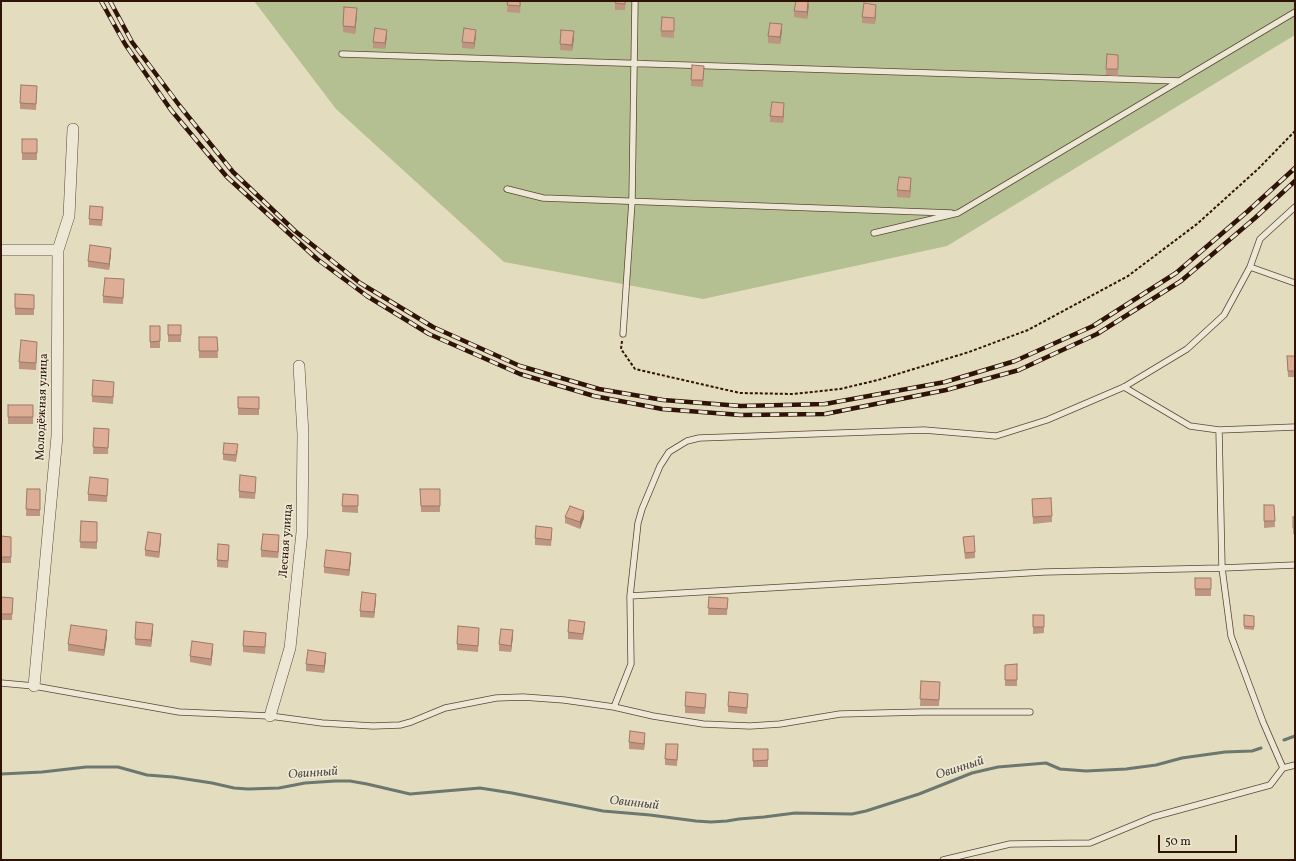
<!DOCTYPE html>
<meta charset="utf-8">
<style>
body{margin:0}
#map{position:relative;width:1296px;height:861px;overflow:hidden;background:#e4dcbf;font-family:Vollkorn,serif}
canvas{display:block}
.frame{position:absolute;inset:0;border:2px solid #2f1307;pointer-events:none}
.scale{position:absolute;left:1158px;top:835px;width:79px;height:18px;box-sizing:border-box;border:2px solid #2f1307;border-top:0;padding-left:5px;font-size:12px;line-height:14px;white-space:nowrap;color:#2f1307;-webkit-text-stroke:3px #ede8d5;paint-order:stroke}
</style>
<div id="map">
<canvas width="1296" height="861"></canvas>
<div class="frame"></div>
<div class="scale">50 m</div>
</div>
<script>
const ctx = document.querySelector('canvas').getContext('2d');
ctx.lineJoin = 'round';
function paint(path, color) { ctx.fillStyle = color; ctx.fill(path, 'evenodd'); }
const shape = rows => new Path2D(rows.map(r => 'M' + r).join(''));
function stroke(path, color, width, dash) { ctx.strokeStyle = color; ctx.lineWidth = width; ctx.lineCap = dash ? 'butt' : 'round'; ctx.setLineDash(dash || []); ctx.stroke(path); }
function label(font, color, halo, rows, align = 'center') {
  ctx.font = font + ' Vollkorn,serif'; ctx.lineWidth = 3.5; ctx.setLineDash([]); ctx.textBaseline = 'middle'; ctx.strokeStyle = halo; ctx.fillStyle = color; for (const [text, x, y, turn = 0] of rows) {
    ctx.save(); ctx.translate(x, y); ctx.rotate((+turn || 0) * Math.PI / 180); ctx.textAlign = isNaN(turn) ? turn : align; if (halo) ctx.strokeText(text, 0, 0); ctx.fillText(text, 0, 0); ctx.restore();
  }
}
paint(shape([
 [254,1,1295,1,1295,35,947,246,703,299,504,262,336,109]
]), '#b4c092');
stroke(shape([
 [1284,740,1295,736],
 [1,774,42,772,86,767,118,767,147,775,173,777,212,783,234,788,248,789,279,788,305,783,335,781,350,781,367,784,410,794,480,788,512,793,603,811,650,815,696,821,711,822,727,821,739,819,764,817,795,813,852,814,866,811,919,794,972,773,998,767,1046,763,1060,769,1086,771,1126,769,1156,765,1182,758,1225,752,1252,751,1261,748]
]), '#6c786f', 3);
const service = shape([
 [342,54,1180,81],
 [507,189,543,198,951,213],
 [874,233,958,213,1295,12],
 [1250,267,1295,283],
 [623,334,632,201,635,1],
 [1124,387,1190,426,1219,430,1295,427],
 [1219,430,1222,568,1231,636,1263,722,1283,768],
 [630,596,1044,572,1222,568,1295,565],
 [1,683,34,686,179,712,270,716,322,723,373,726,400,725,411,722,445,708,496,698,523,697,564,700,614,707,631,664,630,596,638,523,642,509,660,466,669,452,687,441,699,438,924,430,996,436,1047,420,1124,387,1187,349,1224,315,1250,267,1260,239,1295,207],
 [614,707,653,716,703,724,750,726,780,724,840,714,923,712,1030,712],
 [943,860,1010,844,1090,843,1153,817,1270,785,1283,768,1295,765]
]);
const minor = shape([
 [1,250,58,250],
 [34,686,57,436,58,250,69,216,73,129],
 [270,716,290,648,302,532,303,434,299,366]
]);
stroke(service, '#5c4535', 7);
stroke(minor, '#5c4535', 12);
stroke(shape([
 [622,341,621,349,635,369,740,393,793,394,840,389,878,380,969,352,1028,330,1128,276,1197,224,1258,169,1295,131]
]), '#2f1307', 2, [3, 2]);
stroke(service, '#ede8d5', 5.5);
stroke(minor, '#ede8d5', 11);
const rail = shape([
 [101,1,125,44,171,110,227,177,317,259,367,296,429,334,520,374,594,396,662,409,741,415,825,414,946,390,1019,370,1097,334,1181,281,1255,218,1295,181],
 [110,1,132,42,179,105,233,172,295,231,360,283,433,327,520,366,599,389,663,400,741,406,825,404,945,382,1015,361,1093,326,1176,273,1248,211,1295,168]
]);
stroke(rail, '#2f1307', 4.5);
stroke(rail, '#ede8d5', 3, [9]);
paint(shape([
 [508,1,521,1,520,13,507,12],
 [615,1,626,1,625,10,615,10],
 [809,5,807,19,794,17,794,11],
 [876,11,875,24,862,23,862,17],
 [357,14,355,34,343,32,343,26],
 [674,24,674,38,661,37,661,31],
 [782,30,780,44,768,43,768,36],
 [387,36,385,49,373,48,373,42],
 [476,36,474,49,462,48,462,42],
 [574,38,572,51,560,50,560,44],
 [1107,54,1118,55,1118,76,1106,75],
 [692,65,704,72,703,87,691,86],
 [37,92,36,110,20,109,20,103],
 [784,110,783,123,770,122,770,116],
 [22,139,37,139,37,160,22,160],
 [911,184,910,198,897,197,897,190],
 [103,214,102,226,89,225,89,219],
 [111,254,109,270,88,267,88,261],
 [124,286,123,304,103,303,103,296],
 [15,294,34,295,34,315,15,315],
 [168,325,181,325,181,342,168,342],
 [150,326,160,326,160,348,150,348],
 [199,337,217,337,218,358,199,358],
 [37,348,36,370,19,369,19,362],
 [1287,356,1295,356,1295,377,1288,377],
 [114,388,113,404,92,402,92,396],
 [238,397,259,397,259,415,238,415],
 [8,405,33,405,33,424,8,424],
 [94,428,109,429,108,454,93,454],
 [238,450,236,462,223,460,223,454],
 [256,483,255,499,239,498,239,491],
 [108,485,107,502,88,501,88,494],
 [27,489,40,489,40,516,26,516],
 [420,489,440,489,440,512,421,512],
 [343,494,358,495,358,513,342,512],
 [1032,499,1052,516,1052,522,1033,524],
 [1264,505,1274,505,1275,527,1264,528],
 [565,517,584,518,580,529,565,523],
 [1293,517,1295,517,1295,534,1293,534],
 [81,521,97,522,97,549,80,548],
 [552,534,551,546,535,545,535,538],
 [1,536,11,537,11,563,1,563],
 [963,537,975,552,975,558,965,559],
 [161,540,159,558,145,556,145,550],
 [279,542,278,558,261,557,261,550],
 [229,552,228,568,217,567,217,560],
 [351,560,349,576,324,573,324,567],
 [1195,578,1211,578,1211,596,1195,596],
 [1,597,13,598,12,620,1,620],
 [709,597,728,598,727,615,708,615],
 [376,600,374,618,360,617,360,611],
 [1033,615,1044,615,1044,633,1033,634],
 [1244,615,1254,616,1254,630,1244,629],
 [585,628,583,640,568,639,568,632],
 [153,630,151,647,135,645,135,639],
 [479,635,478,652,457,650,457,644],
 [513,636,511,652,499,651,499,644],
 [107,637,104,656,68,651,68,644],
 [266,639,265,654,243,652,243,646],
 [213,650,211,666,190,662,190,656],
 [326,659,324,673,306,671,306,664],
 [1017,664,1017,686,1005,686,1005,665],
 [921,681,940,682,939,706,920,706],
 [706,700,705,714,685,713,685,706],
 [748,700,747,714,728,712,728,706],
 [645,739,644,750,629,749,629,742],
 [753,749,768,749,768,767,753,767],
 [678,751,677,766,665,765,665,759]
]), '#be9580');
paint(shape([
 [809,1,809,5,807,19,807,12],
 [876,5,876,11,875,24,875,18],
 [357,8,357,14,355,34,355,27],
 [782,24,782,30,780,44,780,37],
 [387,30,387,36,385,49,385,43],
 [476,30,476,36,474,49,474,43],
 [574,31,574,38,572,51,572,45],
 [784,103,784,110,783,123,783,117],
 [911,178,911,184,910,198,910,191],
 [111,248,111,254,109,270,109,264],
 [584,511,584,518,580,529,580,522],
 [161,534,161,540,159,558,159,552],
 [279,535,279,542,278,558,278,552],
 [351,553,351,560,349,576,349,570],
 [376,594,376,600,374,618,374,612],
 [153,624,153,630,151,647,151,640],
 [107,630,107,637,104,656,104,650],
 [513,630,513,636,511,652,511,646],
 [213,644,213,650,211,666,211,659],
 [326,653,326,659,324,673,324,666],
 [645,733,645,739,644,750,644,744]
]), '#9b7968');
const building = shape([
 [508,1,520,1,520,6,507,5,508,1],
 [615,1,625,1,625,4,615,3,615,1],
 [796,1,808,1,807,12,794,11,796,1],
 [864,3,876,5,875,18,862,17,864,3],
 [344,7,357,8,355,27,343,26,344,7],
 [662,17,674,18,674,31,661,31,662,17],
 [770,23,782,24,780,37,768,36,770,23],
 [375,28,387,30,385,43,373,42,375,28],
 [464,28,476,30,474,43,462,42,464,28],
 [561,30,574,31,572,45,560,44,561,30],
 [1107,54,1118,55,1118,69,1106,69,1107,54],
 [692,65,704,66,703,80,691,80,692,65],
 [21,85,37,86,36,104,20,103,21,85],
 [772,102,784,103,783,117,770,116,772,102],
 [22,139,37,139,37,153,22,153,22,139],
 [899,177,911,178,910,191,897,190,899,177],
 [90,206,103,207,102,220,89,219,90,206],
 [90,245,111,248,109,264,88,261,90,245],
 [105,278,124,279,123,298,103,296,105,278],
 [15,294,34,295,34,309,15,308,15,294],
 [168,325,181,325,181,335,168,335,168,325],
 [150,326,160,326,160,341,150,342,150,326],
 [199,337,217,337,218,351,199,351,199,337],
 [21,340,37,342,36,363,19,362,21,340],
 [1287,356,1295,356,1295,371,1288,371,1287,356],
 [93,380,114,382,113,397,92,396,93,380],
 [238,397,259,397,259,409,238,408,238,397],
 [8,405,33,405,33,417,8,417,8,405],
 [94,428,109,429,108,448,93,447,94,428],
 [224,443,238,444,236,455,223,454,224,443],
 [240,475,256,477,255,493,239,491,240,475],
 [90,477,108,479,107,496,88,494,90,477],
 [27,489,40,489,40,510,26,509,27,489],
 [420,489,440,489,440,506,421,506,420,489],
 [343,494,358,495,358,506,342,506,343,494],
 [1051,498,1052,516,1033,517,1032,499,1051,498],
 [1264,505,1274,505,1275,521,1264,521,1264,505],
 [570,506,584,511,580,522,565,517,570,506],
 [1293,517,1295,517,1295,528,1293,528,1293,517],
 [81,521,97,522,97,542,80,542,81,521],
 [536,526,552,528,551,540,535,538,536,526],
 [148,532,161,534,159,552,145,550,148,532],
 [263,534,279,535,278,552,261,550,263,534],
 [1,536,11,537,11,557,1,557,1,536],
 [974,536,975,552,965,553,963,537,974,536],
 [218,544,229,545,228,561,217,560,218,544],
 [326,550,351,553,349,570,324,567,326,550],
 [1195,578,1211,578,1211,589,1195,589,1195,578],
 [362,592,376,594,374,612,360,611,362,592],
 [1,597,13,598,12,614,1,614,1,597],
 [709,597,728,598,727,609,708,608,709,597],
 [1033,615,1044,615,1044,627,1033,627,1033,615],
 [1244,615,1254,616,1254,627,1244,626,1244,615],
 [569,620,585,622,583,634,568,632,569,620],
 [136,622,153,624,151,640,135,639,136,622],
 [71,625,107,630,104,650,68,644,71,625],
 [458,626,479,628,478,646,457,644,458,626],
 [501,629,513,630,511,646,499,644,501,629],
 [244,631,266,633,265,647,243,646,244,631],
 [192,641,213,644,211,659,190,656,192,641],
 [308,650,326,653,324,666,306,664,308,650],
 [1017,664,1017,680,1005,680,1005,665,1017,664],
 [921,681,940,682,939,700,920,699,921,681],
 [686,692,706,694,705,708,685,706,686,692],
 [729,692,748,694,747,708,728,706,729,692],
 [630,731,645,733,644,744,629,742,630,731],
 [666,744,678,744,677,760,665,759,666,744],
 [753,749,768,749,768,760,753,761,753,749]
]);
paint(building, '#ddad95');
stroke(building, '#9b7968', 1);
label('12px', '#2f1307', '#ede8d5', [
 ["Молодёжная улица",43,407,-88],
 ["Лесная улица",287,541,-86]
]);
label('italic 13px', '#534e44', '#ede8d5', [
 ["Овинный",960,769,-18],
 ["Овинный",313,774,-4],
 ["Овинный",634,804,6]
]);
</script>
